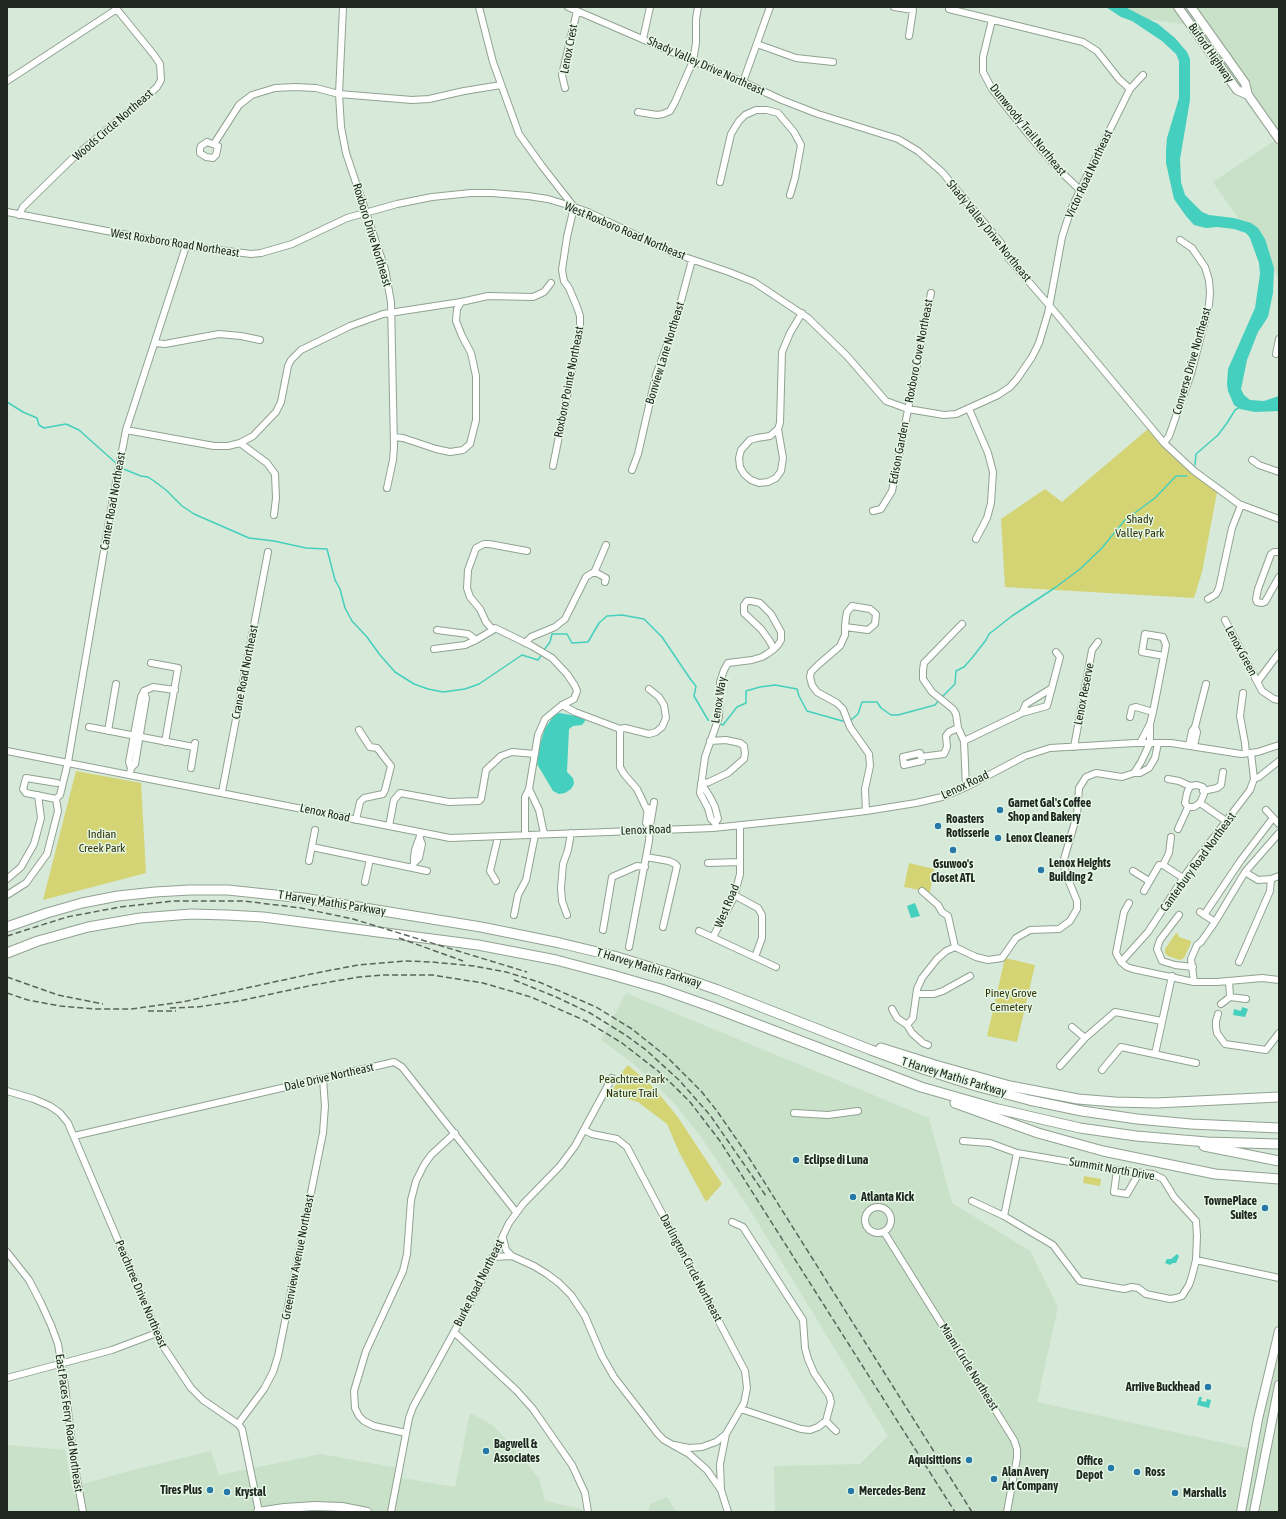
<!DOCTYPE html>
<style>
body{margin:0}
#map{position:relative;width:1286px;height:1519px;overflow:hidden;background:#d7e9d8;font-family:"Asap Condensed",sans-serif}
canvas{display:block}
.frame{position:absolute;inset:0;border:8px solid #202721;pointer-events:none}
</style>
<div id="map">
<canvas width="1286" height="1519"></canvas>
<div class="frame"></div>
</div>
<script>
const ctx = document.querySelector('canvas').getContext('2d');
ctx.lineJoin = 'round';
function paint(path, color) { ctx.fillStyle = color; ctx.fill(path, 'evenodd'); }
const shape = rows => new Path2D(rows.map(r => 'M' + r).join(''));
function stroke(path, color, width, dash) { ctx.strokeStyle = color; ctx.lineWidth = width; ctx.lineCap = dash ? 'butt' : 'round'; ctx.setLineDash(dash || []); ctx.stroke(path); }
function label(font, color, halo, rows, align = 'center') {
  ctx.font = font + ' "Asap Condensed",sans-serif'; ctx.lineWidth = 3; ctx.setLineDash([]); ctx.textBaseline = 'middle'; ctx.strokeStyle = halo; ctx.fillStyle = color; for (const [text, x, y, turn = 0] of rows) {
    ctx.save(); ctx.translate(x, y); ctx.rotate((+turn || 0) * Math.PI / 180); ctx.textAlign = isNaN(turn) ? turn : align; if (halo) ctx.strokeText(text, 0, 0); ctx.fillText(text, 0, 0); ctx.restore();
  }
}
paint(shape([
 [1124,7,1279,7,1279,278,1213,182,1278,138,1197,26,1147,19],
 [626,993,929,1118,952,1203,1030,1251,1058,1307,1037,1402,1256,1450,1279,1338,1279,1512,775,1512,774,1466,860,1464,888,1436,750,1210,701,1137,672,1101,634,1064,601,1040],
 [470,1413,494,1426,539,1478,545,1501,582,1509,582,1512,7,1512,7,1445,65,1450,72,1487,133,1470,211,1451,219,1475,321,1454,403,1469,402,1478,455,1487],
 [667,1497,676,1512,648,1512,650,1504]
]), '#c9e1c9');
paint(shape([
 [1148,429,1218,487,1202,572,1194,598,1005,587,1001,519,1045,489,1062,502],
 [76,771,141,783,146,873,43,900],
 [909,863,934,869,930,892,904,887],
 [1176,933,1178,934,1179,937,1191,941,1191,943,1184,958,1180,960,1168,956,1165,953,1165,949],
 [1005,958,1035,965,1017,1042,987,1036],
 [628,1065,654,1088,677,1116,722,1184,706,1202,679,1152,667,1124,638,1102,611,1094,620,1075],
 [1084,1176,1101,1179,1100,1186,1083,1183]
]), '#d4d474');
paint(shape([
 [1106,7,1125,7,1158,24,1175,38,1187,52,1190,59,1190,100,1180,159,1181,182,1185,195,1202,212,1209,215,1234,218,1251,223,1258,228,1265,239,1274,268,1273,293,1268,317,1258,332,1247,360,1241,389,1244,395,1250,400,1264,401,1279,396,1279,411,1255,412,1240,409,1234,405,1228,391,1227,384,1228,369,1255,308,1260,274,1259,263,1250,238,1246,233,1234,229,1217,227,1206,228,1194,225,1186,216,1174,199,1166,163,1166,150,1167,138,1179,98,1179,61,1176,54,1162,41,1132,21,1121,17],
 [560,713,576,716,585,719,585,721,582,725,573,726,569,729,567,772,573,778,574,784,571,789,565,793,559,794,553,791,537,764,539,748,545,728,555,714],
 [915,903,920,916,911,918,907,906],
 [1242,1007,1248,1009,1245,1017,1233,1015,1234,1009,1241,1011],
 [1177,1254,1179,1256,1176,1263,1173,1263,1170,1265,1165,1263,1167,1259,1171,1259],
 [1199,1397,1202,1397,1201,1401,1206,1402,1207,1399,1211,1400,1209,1408,1197,1405]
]), '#45cfbe');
stroke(shape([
 [7,402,23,412,37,418,39,425,44,428,66,424,79,430,117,464],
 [1195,465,1196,454,1218,435,1227,423,1235,410,1240,407],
 [121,468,141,476,148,477,154,481,166,490,182,506,194,514,249,538,274,541,306,548,327,549,335,580,340,589,345,608,352,621,367,637,380,655,395,672,414,684,428,689,443,692,465,689,479,684,522,655,538,660,542,654],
 [544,650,550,642,552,634,567,634,572,643,588,642,599,623,607,616,622,615,644,619,662,637,691,680,696,686,694,696,708,720,715,722],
 [941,698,955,684,956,671,964,667,972,658,986,640,989,634,1012,616,1056,587,1080,569,1101,549,1125,520,1155,498,1176,476,1187,476],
 [850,721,858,714,862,702,877,702,881,708,891,715,898,715,935,705,939,700],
 [719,723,723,725,737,707,746,703,746,691,760,687,775,685,797,689,799,696,807,711,846,722]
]), '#45cfbe', 1.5);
const minor = shape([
 [343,7,339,94,341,127,346,153,385,269,391,302,394,447,393,460,387,488],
 [479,7,493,62,519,134,542,166,574,207,567,237,562,270,564,281,569,288,577,307,580,316,580,331,553,466],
 [568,7,693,61,743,82,782,100,818,114,898,139,918,151,942,172,1001,243,1009,259,1049,305,1164,443,1194,471,1239,504,1279,519],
 [894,7,913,10,909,36],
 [949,9,1083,42,1097,51,1119,79,1130,89],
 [992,20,983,57,983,72,992,89,1028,134,1058,169,1080,190],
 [643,39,650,7],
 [757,44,796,58,833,62],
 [7,81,117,9],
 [743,82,770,7],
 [565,88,562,75,577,11],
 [638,112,657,115,663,114,670,111,675,102,693,61,696,43,696,19,698,7],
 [207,142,218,146,216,155,213,158,206,157,200,153,200,149,201,146,207,142],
 [214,144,239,105,252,95,275,88,295,87,316,88,339,94,412,100,429,99,464,91,501,85],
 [720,182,731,134,739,121,745,115,756,110,767,110,778,113,794,132,801,145,795,178,790,195],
 [7,212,186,246,251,254,261,253,292,244,347,218,397,204,432,197,471,193,492,193,528,196,548,199,574,207,588,212,673,253,729,272,754,282,808,318,847,356,886,401,908,409,944,415,956,414,998,395,1010,387,1017,379,1032,357,1039,343,1048,313,1062,237,1070,212,1080,190,1130,89,1143,75],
 [19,215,23,207,73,158,146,97,157,87,161,80,160,64,154,55,115,7],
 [1279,339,1276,354,1279,351],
 [155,343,165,344,219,334,241,336,260,340],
 [969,409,988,453,993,472,991,503,987,518,976,539],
 [778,429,783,458,781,471,776,478,768,482,759,483,751,480,744,474,740,467,739,458,741,450,750,440,757,438,770,436,778,429],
 [778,429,780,423,782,352,790,333,802,313],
 [126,430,214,446,228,446,240,443,253,436,276,412,281,402,288,366,291,360,301,350,350,326,383,314,461,302,488,296,533,297,544,292,551,283],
 [394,437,403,438,436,449,450,452,463,450,470,444,476,420,476,376,471,353,462,336,456,321,457,309,461,302],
 [240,443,267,463,275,474,276,498,274,515],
 [1164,443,1169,436,1191,374,1209,305,1210,293,1209,280,1205,267,1192,248,1180,240],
 [1252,460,1259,465,1279,472],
 [632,470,638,454,656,375,675,323,692,260],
 [873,511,881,509,892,491,931,293],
 [1279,552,1274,552,1271,554,1258,589,1256,599,1257,602,1262,603,1265,602,1279,577],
 [594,573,606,545],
 [1208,599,1216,594,1219,588,1232,528,1241,505],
 [1225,620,1262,691,1274,699,1279,700],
 [962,624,924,663,923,670,923,679,932,692,953,709,956,714,958,728,964,741,966,787],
 [845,627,868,630,875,624,876,614,870,609,852,606,847,612,846,617,845,626,845,635,840,646,818,665,811,672,810,677,812,685,817,692,837,703,843,709,850,727,869,754,870,766,865,789,866,811],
 [437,630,468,634,476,640],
 [525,643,531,637,555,627,565,619,586,577,592,573,597,573,606,578,605,582],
 [434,649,465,645,476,640,493,630],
 [151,663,178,668,165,742],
 [1258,681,1279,653],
 [1243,693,1240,716,1245,743,1246,753],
 [562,705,575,712,620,729,625,728,649,734,656,732,662,727,666,718,664,705,659,697,649,689],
 [1022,713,1026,704,1052,688],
 [1130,717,1132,708,1136,707,1153,712],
 [89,727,194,747],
 [620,729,620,767,624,774,637,789,647,810],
 [108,731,116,684],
 [964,741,1022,713,1047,706,1060,657,1056,652],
 [1140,743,1150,724,1153,712,1164,656,1166,645,1163,637,1145,634,1142,652,1164,656],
 [1189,745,1192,731,1195,727,1206,684],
 [1194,746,1197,732,1195,727],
 [1074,747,1092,650,1098,642],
 [7,751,450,838,713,828,809,818,866,811,916,803,942,797,966,787,1025,756,1050,748,1135,743,1171,743,1241,754,1258,752,1279,745],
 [921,757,922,761,904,765,903,757,920,753,921,757,944,754,947,747,946,736,949,732,958,728],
 [131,768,135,764,146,698,144,691],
 [191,768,195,743],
 [1134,773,1140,773,1149,768,1155,758,1158,743],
 [130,774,131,768,129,762,141,697,144,691,153,687,175,690],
 [1168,779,1179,781,1190,786],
 [1254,779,1259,777,1279,761],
 [701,784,709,782,728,773,744,759,745,753,744,746,740,743,726,740,710,741],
 [1197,785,1203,787,1204,794,1200,803,1194,807,1188,807,1185,803,1187,793,1190,786,1197,785],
 [701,786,705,789,710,797,715,807,718,819,715,823,716,826],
 [529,789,539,810,544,834],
 [1203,791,1217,788,1221,785,1223,772],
 [222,792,268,552],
 [56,799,26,793,23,789,26,778,57,783],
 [1200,803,1226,821],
 [648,808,646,823,650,826],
 [1266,810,1279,824],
 [356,820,360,802,364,798,383,794,385,790,391,766,377,748,370,747,359,730],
 [715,823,711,819,708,808,700,793,705,757,719,717,720,682,724,670,728,663,752,660,762,657,767,654,774,649,778,645,781,640,781,632,771,614,760,603,751,601,747,601,744,605,744,613,761,629,769,640,774,649],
 [389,826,394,800,400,793,449,802,479,801,481,799,486,770,501,756,512,752,535,754],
 [1178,829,1188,807],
 [525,835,525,797,529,789,538,735,545,719,562,705,574,699,577,691,575,686,567,674,552,658,532,646,495,628,493,630,486,622,480,609,470,597,467,588,468,570,476,548,484,544,489,544,527,551],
 [312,847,427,871],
 [646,857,669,861,675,864,677,866,663,927],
 [309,861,315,830],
 [414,863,414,857,415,850,420,836],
 [708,863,740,862],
 [1163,865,1169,853,1171,837],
 [412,868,414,863,419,858,422,844,420,839],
 [1133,871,1149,881],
 [1245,872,1258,880,1271,879,1279,876],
 [7,879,21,867,34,844,41,818,38,795],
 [496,881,490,871,498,837],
 [365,882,370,859],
 [922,891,938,905,942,912,948,916,955,947,976,957,988,960,1002,958,1016,938,1030,930,1059,929,1070,921,1077,909,1077,901,1065,872,1064,859,1077,815,1079,788,1086,777,1096,773,1122,777,1134,773,1141,762,1150,743,1150,724],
 [1144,891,1159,865,1163,865,1183,878],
 [7,895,26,883,47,854,58,811,56,799,60,795,68,762,112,504,126,430,186,246],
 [734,895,758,908,762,915,762,938,755,957],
 [1129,903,1124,912,1116,953,1121,962,1127,967,1133,969,1194,982,1217,982,1262,978,1279,980],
 [1200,912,1215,922],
 [514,915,518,895,526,880,535,835],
 [567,915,562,901,561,888,563,864,568,850,571,833],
 [1179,915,1160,940,1157,949,1162,961,1175,965,1193,967],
 [1204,915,1241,860,1273,818],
 [603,930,612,877,637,866,645,867],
 [699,931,776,967],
 [713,937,734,897,740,874,740,826],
 [629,947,649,841,650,826,654,802],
 [1121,962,1148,932,1188,871,1250,790,1254,779,1251,753],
 [1239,962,1270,891,1271,879],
 [1194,982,1191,959,1197,945,1201,942,1215,922,1245,872,1279,833],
 [917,994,934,994,943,991,970,976],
 [1230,997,1246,999],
 [1221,1004,1230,997,1229,981],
 [892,1009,897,1018,907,1025,912,1033,923,1043,928,1045],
 [1218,1014,1216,1021,1216,1027,1217,1033,1225,1044,1266,1050,1279,1033],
 [907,1025,913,1018,917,989,922,978,937,959,946,951,955,947],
 [1072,1027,1085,1038],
 [1155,1054,1172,976],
 [1060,1066,1085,1038,1115,1012,1162,1021],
 [1102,1070,1121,1047,1196,1063],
 [7,1091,34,1099,50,1106,60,1113,68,1123,163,1346,191,1388,203,1400,238,1424,242,1429,259,1512],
 [794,1113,828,1115,858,1111],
 [584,1130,592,1134,617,1139,627,1147,745,1371,747,1388,744,1403,726,1434,716,1442,702,1447,689,1448,674,1445],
 [74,1136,394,1062,402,1067,516,1212],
 [963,1141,990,1143,1017,1153,1117,1170,1153,1174,1163,1179,1174,1197,1196,1221,1197,1236,1196,1260,1192,1276,1189,1285,1182,1296,1176,1298,1170,1299,1146,1294,1138,1288,1132,1287,1124,1289,1080,1281,1053,1245,1004,1216,972,1201],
 [1117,1170,1114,1192,1127,1194,1139,1173],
 '865 1220a13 13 0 1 1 26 0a13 13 0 1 1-26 0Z',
 [1004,1216,1017,1153],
 [732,1222,743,1227,803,1320,805,1348,808,1359,814,1373,829,1395,831,1402,826,1421,818,1427,810,1430,801,1429,741,1409],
 [884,1232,1014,1440,1017,1449,1017,1458,1007,1512],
 [503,1238,506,1250,512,1256,534,1266,547,1274,559,1283,571,1295,585,1316,602,1356,614,1377,658,1434,664,1440,689,1454,707,1470,721,1490,728,1512],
 [7,1252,29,1280,40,1301,51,1325,58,1344,65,1386,74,1462,83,1512],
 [493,1257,512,1256],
 [1196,1260,1279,1278],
 [454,1332,517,1391,533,1409,572,1465,585,1493,588,1512],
 [7,1378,112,1350,157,1333],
 [826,1421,836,1431],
 [238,1424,264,1389,273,1372,278,1356,323,1133,325,1106,323,1079],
 [406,1433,374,1426,364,1421,359,1416,355,1408,354,1391,366,1351,403,1271,407,1254,411,1200,416,1181,424,1165,431,1155,455,1133],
 [721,1490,720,1464,726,1434],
 [391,1512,409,1418,413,1407,478,1288,509,1223,523,1204,560,1166,575,1146,612,1078]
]);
const major = shape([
 [1178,7,1237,90,1248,95],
 [1191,7,1245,83,1248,95,1279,139],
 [258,1512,284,1508,315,1506,342,1507,367,1512],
 [1241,1512,1258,1419,1279,1331],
 [1254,1512,1279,1385]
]);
const highway = shape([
 [7,927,47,913,82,903,118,896,155,892,190,890,228,890,303,898,481,927,560,943,614,956,666,972,718,990,871,1050,923,1069,976,1086,1029,1100,1082,1111,1137,1119,1191,1124,1279,1128],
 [7,953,38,941,88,927,140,918,191,914,227,915,263,917,478,945,556,960,609,974,661,989,712,1007,921,1087,998,1109,1080,1128,1136,1136,1207,1142,1279,1144],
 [881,1048,935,1065,1010,1086,1078,1099,1115,1102,1156,1103,1279,1097],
 [955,1103,1038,1133,1103,1151,1215,1174,1279,1179],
 [1204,1146,1279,1161]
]);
stroke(minor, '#91a292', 8);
stroke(major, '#91a292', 10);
stroke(highway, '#91a292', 11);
stroke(minor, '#fff', 6);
stroke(major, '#fff', 8);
stroke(highway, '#fff', 9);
stroke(shape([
 [7,936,67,917,120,907,173,901,244,901,301,908,353,919,527,972],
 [399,938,463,961],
 [7,977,58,995,103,1004],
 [514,980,556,997,590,1013,627,1036,646,1050,679,1080,710,1115,766,1196],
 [7,993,28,1000,60,1006,95,1009,131,1009,182,1002,311,974,358,965,407,961,432,962,474,966,506,972,539,982,596,1007,632,1029,667,1057,701,1091,717,1111,746,1153,972,1512],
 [170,1008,197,1007,239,1001,313,985,359,977,383,975,432,975,483,983,531,997,586,1021,622,1043,658,1071,674,1086,690,1102,720,1141,955,1512],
 [148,1011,176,1011]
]), '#5a655b', 1.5, [6, 3]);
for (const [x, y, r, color] of [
 [1000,810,4,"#2578a8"],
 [938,826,4,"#2578a8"],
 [998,838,4,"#2578a8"],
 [953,850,4,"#2578a8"],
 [1041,870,4,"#2578a8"],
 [796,1160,4,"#2578a8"],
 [853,1197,4,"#2578a8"],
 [1265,1208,4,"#2578a8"],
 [1208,1387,4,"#2578a8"],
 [486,1451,4,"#2578a8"],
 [969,1460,4,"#2578a8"],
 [1111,1468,4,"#2578a8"],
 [1137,1472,4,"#2578a8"],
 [994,1479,4,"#2578a8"],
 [210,1490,4,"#2578a8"],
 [851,1491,4,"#2578a8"],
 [227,1492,4,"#2578a8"],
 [1175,1493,4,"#2578a8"]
]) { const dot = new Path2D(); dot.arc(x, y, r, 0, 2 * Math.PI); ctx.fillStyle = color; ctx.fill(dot); stroke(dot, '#e5f7e5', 1.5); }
label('12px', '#202721', '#e5f7e5', [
 ["Lenox Crest",569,49,-79],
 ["Buford Highway",1211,53,55],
 ["Shady Valley Drive Northeast",706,66,24],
 ["Woods Circle Northeast",113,125,-41],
 ["Dunwoody Trail Northeast",1028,130,51],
 ["Victor Road Northeast",1089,174,-65],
 ["West Roxboro Road Northeast",625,231,23],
 ["Shady Valley Drive Northeast",989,231,51],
 ["Roxboro Drive Northeast",372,235,73],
 ["West Roxboro Road Northeast",175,243,9],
 ["Roxboro Cove Northeast",919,351,-79],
 ["Bonview Lane Northeast",665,353,-73],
 ["Converse Drive Northeast",1192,361,-74],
 ["Roxboro Pointe Northeast",569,382,-79],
 ["Edison Garden",899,453,-79],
 ["Canter Road Northeast",113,501,-80],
 ["Lenox Green",1241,651,62],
 ["Crane Road Northeast",245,672,-79],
 ["Lenox Reserve",1084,694,-79],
 ["Lenox Way",719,700,-81],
 ["Lenox Road",965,785,-25],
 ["Lenox Road",325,813,12],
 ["Lenox Road",646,830,-2],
 ["Canterbury Road Northeast",1198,862,-54],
 ["T Harvey Mathis Parkway",332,903,9],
 ["West Road",727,906,-67],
 ["T Harvey Mathis Parkway",649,968,17],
 ["Dale Drive Northeast",329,1077,-13],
 ["T Harvey Mathis Parkway",954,1077,17],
 ["Summit North Drive",1112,1169,10],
 ["Greenview Avenue Northeast",298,1257,-79],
 ["Darlington Circle Northeast",691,1268,62],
 ["Burke Road Northeast",479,1283,-63],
 ["Peachtree Drive Northeast",141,1294,67],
 ["Miami Circle Northeast",969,1367,58],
 ["East Paces Ferry Road Northeast",69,1423,82]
]);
label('12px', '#323207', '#e5f7e5', [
 ["Shady",1140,519],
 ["Valley Park",1140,533],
 ["Indian",102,834],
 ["Creek Park",102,848],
 ["Piney Grove",1011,993],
 ["Cemetery",1011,1007],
 ["Peachtree Park",632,1079],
 ["Nature Trail",632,1093]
]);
label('bold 12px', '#202721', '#e5f7e5', [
 ["Garnet Gal's Coffee",1008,803],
 ["Shop and Bakery",1008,817],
 ["Roasters",946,819],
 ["Rotisserie",946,833],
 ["Lenox Cleaners",1006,838],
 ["Lenox Heights",1049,863],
 ["Building 2",1049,877],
 ["Gsuwoo's",953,864,"center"],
 ["Closet ATL",953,878,"center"],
 ["Eclipse di Luna",804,1160],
 ["Atlanta Kick",861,1197],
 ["TownePlace",1257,1201,"right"],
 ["Suites",1257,1215,"right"],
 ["Arriive Buckhead",1200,1387,"right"],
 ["Bagwell &",494,1444],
 ["Associates",494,1458],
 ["Aquisittions",961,1460,"right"],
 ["Office",1103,1461,"right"],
 ["Depot",1103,1475,"right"],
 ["Alan Avery",1002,1472],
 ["Art Company",1002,1486],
 ["Ross",1145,1472],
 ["Tires Plus",202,1490,"right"],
 ["Mercedes-Benz",859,1491],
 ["Krystal",235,1492],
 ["Marshalls",1183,1493]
], 'left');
</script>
